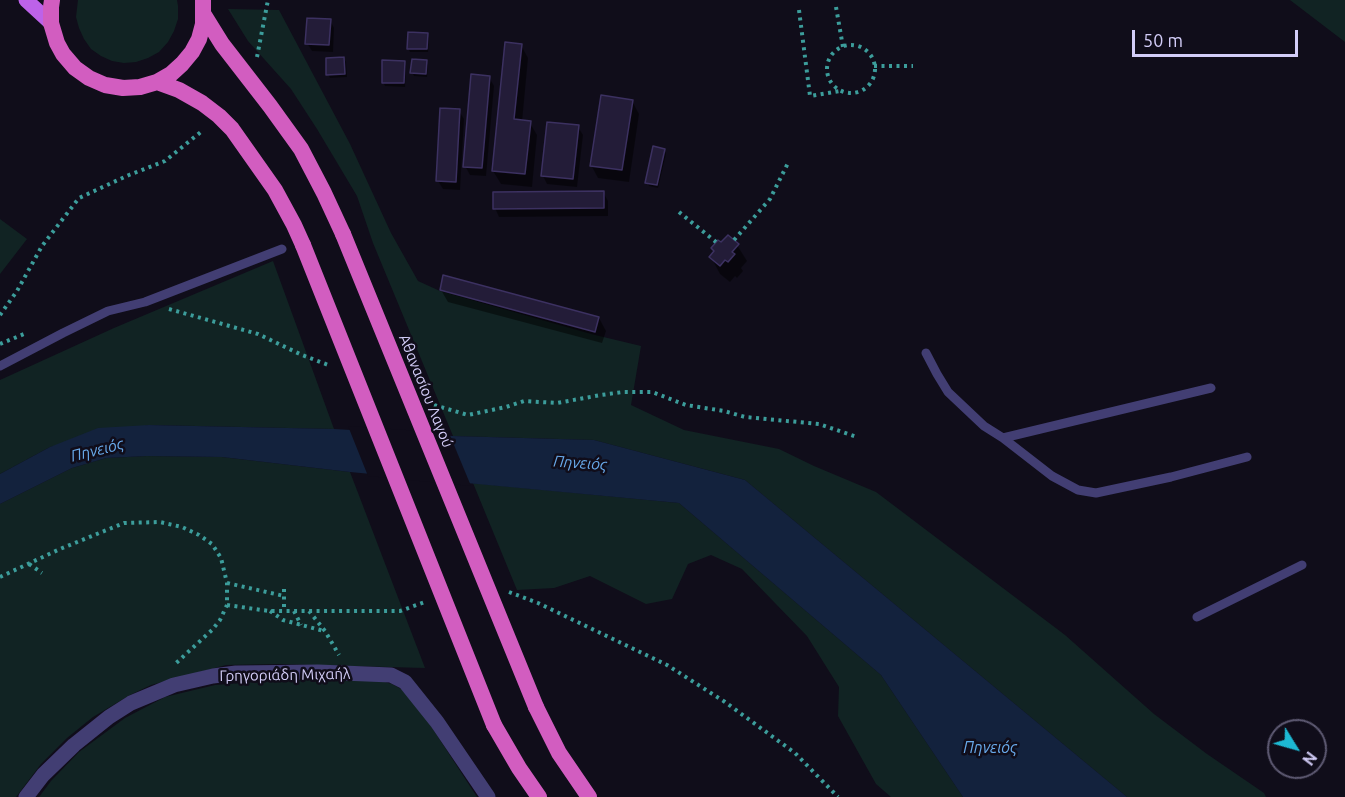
<!DOCTYPE html>
<meta charset="utf-8">
<style>
body{margin:0}
#map{position:relative;width:1345px;height:797px;overflow:hidden;background:#100d1a;font-family:Ubuntu,sans-serif}
canvas{display:block}
.north{position:absolute;left:1267px;top:719px;width:60px;height:60px;box-sizing:border-box;background:#100d1a;border:2px solid #5e5a73;border-radius:50%;rotate:127deg;font-size:16px;font-weight:700;line-height:24px;text-align:center;color:#d3cdf8}
.north::after{content:'';display:block;margin:auto;width:21px;height:27px;background:#1db9d3;clip-path:polygon(50% 0,100% 100%,50% 72%,0 100%)}
.scale{position:absolute;left:1132px;top:30px;width:166px;height:27px;box-sizing:border-box;border:3px solid #d3cdf8;border-top:0;padding-left:8px;font-size:18px;line-height:21px;white-space:nowrap;color:#d3cdf8;-webkit-text-stroke:4px #100d1a;paint-order:stroke}
</style>
<div id="map">
<canvas width="1345" height="797"></canvas>
<div class="north">N</div>
<div class="scale">50 m</div>
</div>
<script>
const ctx = document.querySelector('canvas').getContext('2d');
ctx.lineJoin = 'round';
function paint(path, color) { ctx.fillStyle = color; ctx.fill(path, 'evenodd'); }
const shape = rows => new Path2D(rows.map(r => 'M' + r).join(''));
function stroke(path, color, width, dash) { ctx.strokeStyle = color; ctx.lineWidth = width; ctx.lineCap = dash ? 'butt' : 'round'; ctx.setLineDash(dash || []); ctx.stroke(path); }
function label(font, color, halo, rows, align = 'center') {
  ctx.font = font + ' Ubuntu,sans-serif'; ctx.lineWidth = 5; ctx.setLineDash([]); ctx.textBaseline = 'middle'; ctx.strokeStyle = halo; ctx.fillStyle = color; for (const [text, x, y, turn = 0] of rows) {
    ctx.save(); ctx.translate(x, y); ctx.rotate((+turn || 0) * Math.PI / 180); ctx.textAlign = isNaN(turn) ? turn : align; if (halo) ctx.strokeText(text, 0, 0); ctx.fillText(text, 0, 0); ctx.restore();
  }
}
paint(shape([
 [78,0,177,0,178,6,178,19,174,31,168,42,159,52,148,58,136,62,124,63,112,61,101,56,91,49,84,39,79,28,76,17],
 [1290,0,1345,0,1345,42],
 [228,9,279,10,350,144,391,233,418,281,440,291,591,334,641,346,631,405,684,430,779,449,814,466,876,492,1065,635,1154,714,1207,754,1264,793,1266,797,1127,797,745,480,594,440,453,436,373,243,357,196,317,129,291,89,248,41],
 [0,219,27,239,0,274],
 [273,261,334,429,149,425,50,447,0,474,0,380,114,328],
 [147,456,222,457,350,472,425,668,279,664,226,665,151,685,130,695,93,717,67,738,41,764,16,797,0,797,0,504,72,468,106,458],
 [473,483,679,503,881,675,963,797,891,797,876,784,838,716,839,687,807,636,742,569,711,555,688,564,672,599,646,604,590,576,554,588,517,590],
 [297,679,381,681,392,684,401,689,410,697,429,723,477,797,39,797,51,781,79,752,125,718,165,697,215,685]
]), '#112323');
paint(shape([
 [149,425,334,429,453,436,594,440,745,480,1127,797,963,797,881,675,679,503,350,472,222,457,147,456,106,458,72,468,0,504,0,474,50,447,98,428]
]), '#13223d');
paint(shape([
 [348,426,449,433,471,486,368,476]
]), '#100d1a');
paint(shape([
 [330,20,334,28,333,52,312,51,307,43],
 [427,35,429,38,428,52,410,52,408,48],
 [506,44,521,45,528,58,522,122,530,123,537,135,532,187,501,184,493,171],
 [343,58,346,62,347,77,330,78,328,74],
 [426,62,428,65,427,77,414,76,412,72],
 [404,63,406,66,405,87,385,86,383,82],
 [489,77,494,86,486,176,470,175,465,166],
 [632,101,639,114,629,182,598,178,591,165],
 [459,111,464,119,460,190,443,189,438,181],
 [578,127,583,135,577,187,547,184,543,176],
 [664,150,666,154,658,188,649,186,647,182],
 [603,192,608,201,608,216,499,217,495,208],
 [737,245,747,261,741,268,743,271,737,278,735,276,730,282,720,274,711,257],
 [441,290,599,318,606,331,602,343,448,302]
]), '#0007');
const building = shape([
 [307,18,331,19,329,45,305,44,307,18],
 [408,32,428,33,427,49,407,49,408,32],
 [505,42,522,44,514,119,531,121,525,174,492,171,505,42],
 [344,57,345,74,326,75,326,58,344,57],
 [412,59,427,60,426,74,410,73,412,59],
 [382,60,405,61,404,83,382,83,382,60],
 [471,74,490,76,482,168,463,167,471,74],
 [601,95,633,100,622,170,590,166,601,95],
 [440,108,460,109,456,182,436,181,440,108],
 [547,122,579,125,573,179,541,176,547,122],
 [653,146,665,149,657,185,645,183,653,146],
 [604,191,604,208,493,209,493,192,604,191],
 [728,235,739,244,732,252,735,254,728,262,725,260,720,266,709,257,714,251,711,248,718,240,721,242,728,235],
 [443,275,599,317,595,332,440,290,443,275]
]);
paint(building, '#231c38');
stroke(building, '#3c3161', 1.5);
stroke(shape([
 [836,7,843,47],
 [799,10,810,96,840,91],
 '827 69a24 24 0 1 1 48 0a24 24 0 1 1-48 0Z',
 [257,57,268,0],
 [874,66,913,66],
 [679,212,716,242],
 [734,240,770,199,788,163],
 [169,309,258,334,302,355,331,366],
 [0,315,17,291,42,246,79,198,129,175,165,161,202,131],
 [0,344,24,334],
 [434,405,468,415,506,407,524,401,557,403,601,395,623,392,652,392,686,405,724,411,745,417,819,424,857,437],
 [29,564,42,573],
 [0,577,60,549,124,523,160,522,182,527,199,535,212,544,221,558,227,583,227,605,220,620,212,630,174,665],
 [227,583,284,596],
 [284,589,284,611],
 [509,592,538,603,667,665,725,702,795,753,838,797],
 [227,605,269,611,400,611,425,602],
 [270,611,283,620,324,631],
 [294,611,301,625],
 [309,611,325,631,339,655]
]), '#3c9d9b', 4, [3, 4.5]);
stroke(shape([
 [926,353,937,374,948,392,984,426,1003,438,1211,388],
 [0,366,63,333,108,311,145,302,282,249],
 [1003,438,1052,476,1078,490,1096,493,1171,477,1247,457],
 [1197,617,1302,565]
]), '#423e73', 9);
stroke(shape([
 [26,797,43,775,74,745,109,717,131,703,174,685,213,676,236,673,318,672,391,675,405,682,437,722,488,797]
]), '#423e73', 15);
stroke(shape([
 [26,0,51,23]
]), '#bd62e9', 15);
stroke(shape([
 [52,0,51,7,51,23,57,43,63,54,75,68,89,78,105,85,123,88,140,87,157,82,171,74,182,64,192,52,199,39,203,24,203,0],
 [204,15,222,44,270,106,301,149,324,193,343,234],
 [157,82,179,90,202,103,219,116,232,129,275,190,294,225,303,245],
 [536,707,559,753,589,797],
 [494,725,519,768,539,797]
]), '#d25dc0', 16);
stroke(shape([
 [343,234,536,707],
 [303,245,494,725]
]), '#d25dc0', 16);
label('15px', '#d3cdf8', '#100d1a', [
 ["Αθανασίου Λαγού",426,391,68],
 ["Γρηγοριάδη Μιχαήλ",285,675,-1]
]);
label('italic 16px', '#68a9ea', '#100d1a', [
 ["Πηνειός",97,450,-14],
 ["Πηνειός",580,463,4],
 ["Πηνειός",990,748]
]);
</script>
